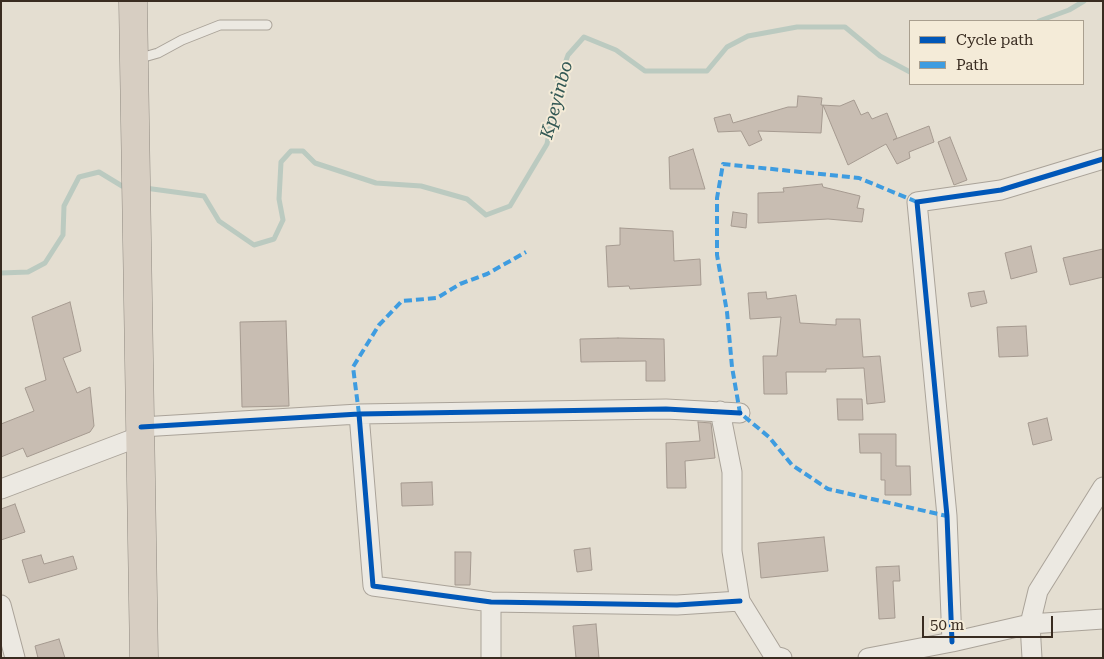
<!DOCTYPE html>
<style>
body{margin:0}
#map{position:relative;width:1104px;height:659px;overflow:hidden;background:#e4ded1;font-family:"Roboto Serif",serif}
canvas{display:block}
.frame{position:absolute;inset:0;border:2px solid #392c21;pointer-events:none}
.legend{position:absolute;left:909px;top:20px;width:175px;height:65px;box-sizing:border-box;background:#f4ebd8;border:1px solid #a99f8f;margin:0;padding:6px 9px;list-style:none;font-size:15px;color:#392c21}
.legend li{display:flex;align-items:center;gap:10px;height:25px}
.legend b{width:25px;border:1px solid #a99f8f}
.scale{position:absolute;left:922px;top:616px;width:131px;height:22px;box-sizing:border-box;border:2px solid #392c21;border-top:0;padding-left:6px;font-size:15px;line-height:18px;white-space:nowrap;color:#392c21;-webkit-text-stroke:4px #f4ebd8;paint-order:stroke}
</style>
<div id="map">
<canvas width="1104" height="659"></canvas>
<div class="frame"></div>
<ul class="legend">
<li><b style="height:6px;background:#0057b8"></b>Cycle path</li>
<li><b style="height:6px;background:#3e9ce0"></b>Path</li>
</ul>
<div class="scale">50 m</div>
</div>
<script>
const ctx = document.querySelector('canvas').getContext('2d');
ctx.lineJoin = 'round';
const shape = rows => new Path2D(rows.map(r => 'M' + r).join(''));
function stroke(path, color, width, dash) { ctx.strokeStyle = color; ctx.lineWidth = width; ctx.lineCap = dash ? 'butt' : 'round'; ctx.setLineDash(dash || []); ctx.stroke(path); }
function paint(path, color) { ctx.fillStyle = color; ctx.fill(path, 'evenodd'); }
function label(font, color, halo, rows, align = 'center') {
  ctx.font = font + ' "Roboto Serif",serif'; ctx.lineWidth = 4; ctx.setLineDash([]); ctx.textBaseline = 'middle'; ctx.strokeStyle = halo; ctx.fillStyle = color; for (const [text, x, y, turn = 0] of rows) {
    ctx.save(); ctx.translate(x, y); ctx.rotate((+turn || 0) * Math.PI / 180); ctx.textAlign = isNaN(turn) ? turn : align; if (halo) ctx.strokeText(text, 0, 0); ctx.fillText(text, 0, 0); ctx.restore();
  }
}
stroke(shape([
 [1039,21,1069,10,1084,1],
 [145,188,204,196,219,221,254,245,274,239,283,220,279,199,281,162,291,151,303,151,315,163,376,183,421,186,467,199,486,215,510,206,547,144,559,80,568,55,584,37,616,50,645,71,707,71,727,47,748,36,797,27,845,27,880,56,910,72],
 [1,273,28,272,45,263,63,235,64,206,79,177,99,172,122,186,129,187]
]), '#bbcac0', 5);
const building = shape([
 [798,96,822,98,821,105,840,106,854,100,861,115,868,112,872,119,887,113,897,138,893,140,929,126,934,142,909,152,910,158,897,164,886,144,848,165,823,105,821,133,758,131,762,140,749,146,741,131,718,132,714,118,730,114,733,123,788,107,797,107,798,96],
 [950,137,967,180,954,185,938,142,950,137],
 [693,149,705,189,670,189,669,157,693,149],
 [822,184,823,187,860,196,857,208,864,209,862,222,828,219,758,223,758,193,784,192,783,188,822,184],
 [733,212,747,214,746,228,731,226,733,212],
 [620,228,673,231,674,261,700,259,701,285,630,289,629,286,608,287,606,246,620,245,620,228],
 [1031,246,1037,272,1011,279,1005,253,1031,246],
 [1103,249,1103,277,1070,285,1063,258,1103,249],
 [984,291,987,303,971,307,968,293,984,291],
 [766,292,767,299,796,295,800,323,836,325,836,319,860,319,863,357,880,356,885,402,867,404,864,368,826,369,826,372,786,372,787,394,764,394,763,356,777,356,781,317,750,319,748,293,766,292],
 [70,302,81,351,63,358,77,393,90,387,94,426,90,432,27,457,23,448,1,457,1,424,34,411,25,388,46,380,32,317,70,302],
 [286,321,289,406,242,407,240,322,286,321],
 [1026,326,1028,356,999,357,997,327,1026,326],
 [618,338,664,339,665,381,646,381,646,361,581,362,580,339,618,338],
 [837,399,862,399,863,420,838,420,837,399],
 [1047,418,1052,440,1033,445,1028,423,1047,418],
 [698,422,711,423,715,458,685,461,686,488,667,488,666,443,700,441,698,422],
 [859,434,896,434,896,466,910,466,911,495,885,495,885,480,881,480,881,453,860,453,859,434],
 [432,482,433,505,402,506,401,483,432,482],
 [15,504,25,532,1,540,1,509,15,504],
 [824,537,828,571,761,578,758,543,824,537],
 [590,548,592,570,577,572,574,550,590,548],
 [455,552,471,552,470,585,455,585,455,552],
 [41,555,44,564,73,556,77,569,29,583,22,560,41,555],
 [899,566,900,581,893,581,895,618,879,619,876,567,899,566],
 [596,624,599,658,576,658,573,626,596,624],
 [59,639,65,658,38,658,35,646,59,639]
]);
paint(building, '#c8bdb2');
stroke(building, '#a59a90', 1);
const lane = shape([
 [137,59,158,53,182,40,220,25,267,25]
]);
const street = shape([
 [720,411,732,472,732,551,740,601,774,656,782,658],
 [359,414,373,586,491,602,677,605,740,601],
 [141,427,359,414,666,409,740,413],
 [1,489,141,436],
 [491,602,491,658],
 [1,605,15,658],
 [952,642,947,516,917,202,1001,190,1103,159],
 [868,658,952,642,1030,624,1103,619],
 [1032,658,1030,624,1038,591,1103,487]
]);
const highway = shape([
 [133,1,144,658]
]);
stroke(lane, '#aaa399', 11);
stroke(street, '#aaa399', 21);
stroke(highway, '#8f8980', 29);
stroke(lane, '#ece9e2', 9);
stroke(street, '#ece9e2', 19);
stroke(highway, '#d7cec2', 28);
stroke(shape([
 [917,202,859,178,723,164,717,198,717,255,727,312,732,367,740,413,769,437,792,465,828,489,947,516],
 [359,414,353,367,379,325,402,301,437,298,460,284,487,274,526,252]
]), '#3e9ce0', 4, [8, 4]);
stroke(shape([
 [359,414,373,586,491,602,677,605,740,601],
 [141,427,359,414,666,409,740,413],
 [952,642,947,516,917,202,1001,190,1103,159]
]), '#0057b8', 5);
label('italic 18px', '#325854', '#f4ebd8', [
 ["Kpeyinbo",557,100,-75]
]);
</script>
